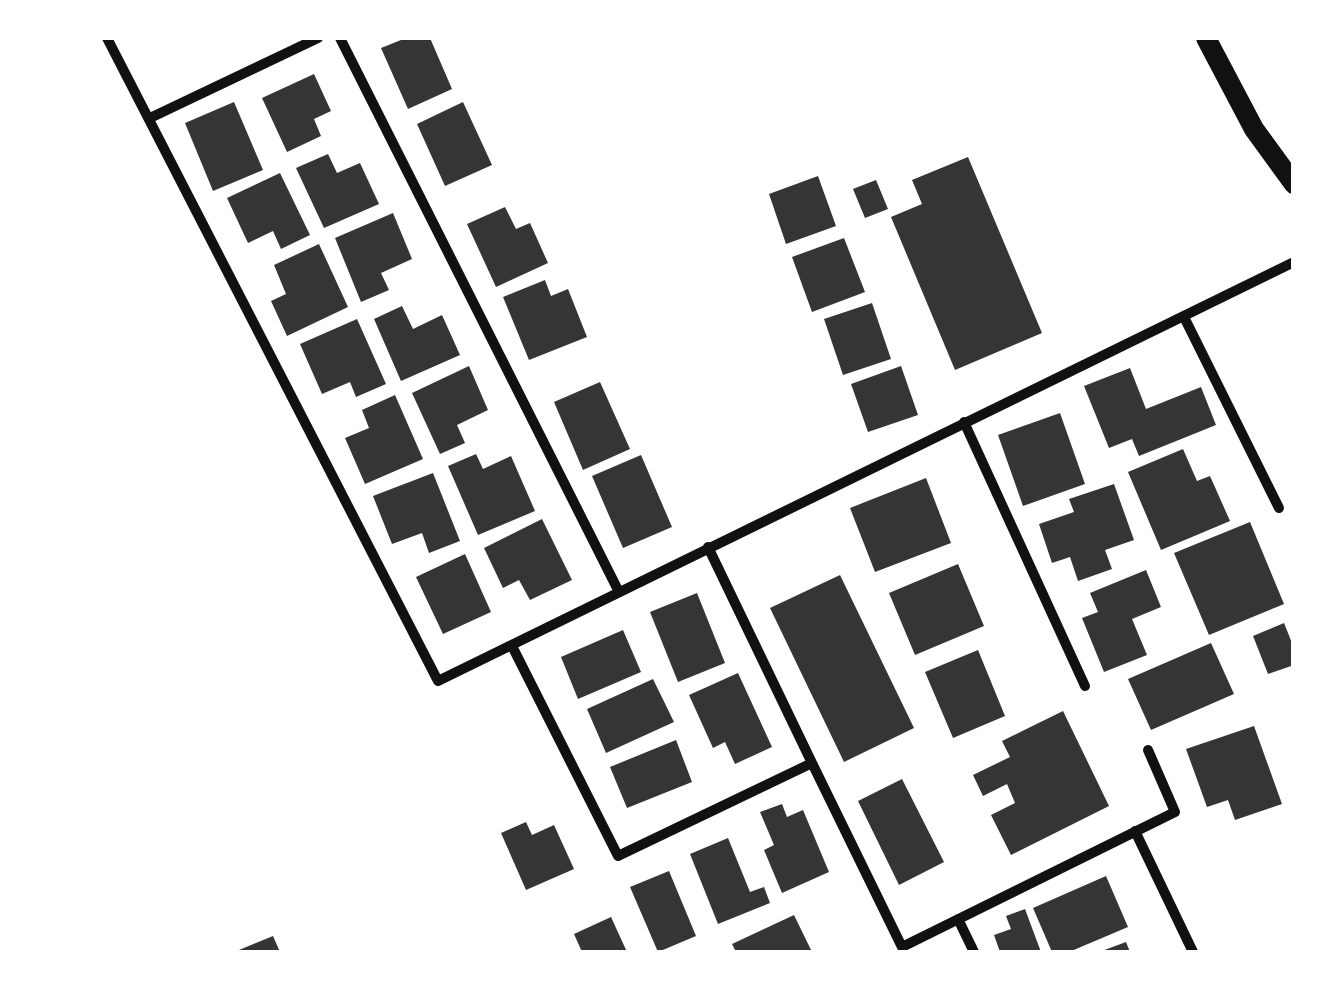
<!DOCTYPE html>
<style>
body{margin:0}
#map{position:relative;width:1331px;height:990px;overflow:hidden;background:#fff;font-family:Signika,sans-serif}
canvas{display:block}
.frame{position:absolute;inset:0;border:40px solid #fff;pointer-events:none}
</style>
<div id="map">
<canvas width="1331" height="990"></canvas>
<div class="frame"></div>
</div>
<script>
const ctx = document.querySelector('canvas').getContext('2d');
ctx.lineJoin = 'round';
function paint(path, color) { ctx.fillStyle = color; ctx.fill(path, 'evenodd'); }
const shape = rows => new Path2D(rows.map(r => 'M' + r).join(''));
function stroke(path, color, width, dash) { ctx.strokeStyle = color; ctx.lineWidth = width; ctx.lineCap = dash ? 'butt' : 'round'; ctx.setLineDash(dash || []); ctx.stroke(path); }
paint(shape([
 [406,38,430,38,452,89,408,109,381,48],
 [314,74,331,111,314,119,321,136,287,152,262,98],
 [234,102,263,170,213,191,185,123],
 [463,102,492,165,445,186,417,124],
 [328,154,337,173,360,163,379,204,324,228,296,168],
 [968,157,1042,333,955,370,891,217,922,204,912,180],
 [280,173,310,235,281,249,273,231,248,243,227,198],
 [818,176,836,226,786,244,769,194],
 [876,180,888,209,865,218,853,189],
 [505,207,516,229,530,223,548,263,496,287,467,224],
 [393,213,412,259,381,273,389,290,361,302,335,238],
 [844,238,865,292,812,312,792,257],
 [319,244,348,307,287,336,271,301,286,294,274,265],
 [545,280,551,296,568,289,587,337,529,360,503,297],
 [872,303,891,359,843,375,824,319],
 [402,306,413,329,442,315,460,355,401,381,374,319],
 [357,319,386,384,356,397,350,382,322,394,300,344],
 [469,366,488,410,457,425,465,443,440,454,412,393],
 [901,366,918,415,868,432,851,384],
 [1130,368,1146,409,1201,387,1216,425,1139,456,1132,439,1109,448,1084,386],
 [600,382,630,449,583,470,554,402],
 [395,395,423,459,365,484,345,438,369,428,362,410],
 [1060,413,1085,484,1023,506,998,435],
 [1183,449,1197,481,1210,476,1230,521,1161,550,1128,472],
 [476,454,483,469,511,456,535,511,478,535,448,466],
 [641,455,672,527,623,548,592,476],
 [433,473,460,541,429,553,422,533,392,544,373,496],
 [926,478,951,543,875,572,850,508],
 [1114,484,1134,540,1105,550,1112,569,1078,581,1070,557,1052,563,1039,524,1074,512,1069,499],
 [542,519,572,580,530,600,519,580,503,588,484,548],
 [1250,522,1284,604,1209,635,1174,553],
 [465,554,491,612,443,634,416,577],
 [958,564,984,626,915,655,889,593],
 [1146,570,1161,607,1132,619,1147,655,1104,672,1082,618,1098,612,1090,593],
 [840,575,914,728,844,762,770,608],
 [697,593,725,663,678,682,650,612],
 [1284,623,1294,648,1294,665,1268,674,1253,636],
 [623,630,641,672,578,699,561,657],
 [1211,643,1234,694,1151,730,1128,679],
 [978,650,1005,716,953,738,925,672],
 [738,673,772,747,735,764,725,742,713,748,689,695],
 [653,679,674,722,606,753,587,709],
 [1063,711,1109,806,1011,855,991,815,1015,803,1007,784,983,796,973,775,1010,757,1002,741],
 [1254,726,1282,804,1235,820,1228,800,1207,807,1186,749],
 [676,740,692,782,627,808,610,767],
 [902,779,944,862,899,885,858,801],
 [782,804,787,817,803,810,829,872,782,893,764,850,774,845,760,812],
 [526,822,532,835,554,825,574,869,526,890,501,833],
 [728,838,750,892,764,887,770,903,718,924,690,854],
 [669,871,696,936,658,952,630,887],
 [1106,876,1128,927,1069,952,1052,952,1033,908],
 [1025,909,1041,952,1000,952,994,935,1011,929,1006,916],
 [794,915,812,952,736,952,732,944],
 [611,917,627,952,582,952,574,934],
 [273,936,280,952,234,952],
 [1126,942,1130,952,1099,952]
]), '#353535');
stroke(shape([
 [107,38,438,681,1294,262],
 [340,38,619,592],
 [150,118,318,38],
 [1184,317,1279,508],
 [964,422,1085,686],
 [512,646,618,856,812,763,708,547],
 [812,763,902,947,1175,812,1148,750],
 [1135,831,1193,952],
 [958,919,974,952]
]), '#111', 10);
stroke(shape([
 [1206,38,1254,129,1294,184]
]), '#111', 20);
</script>
